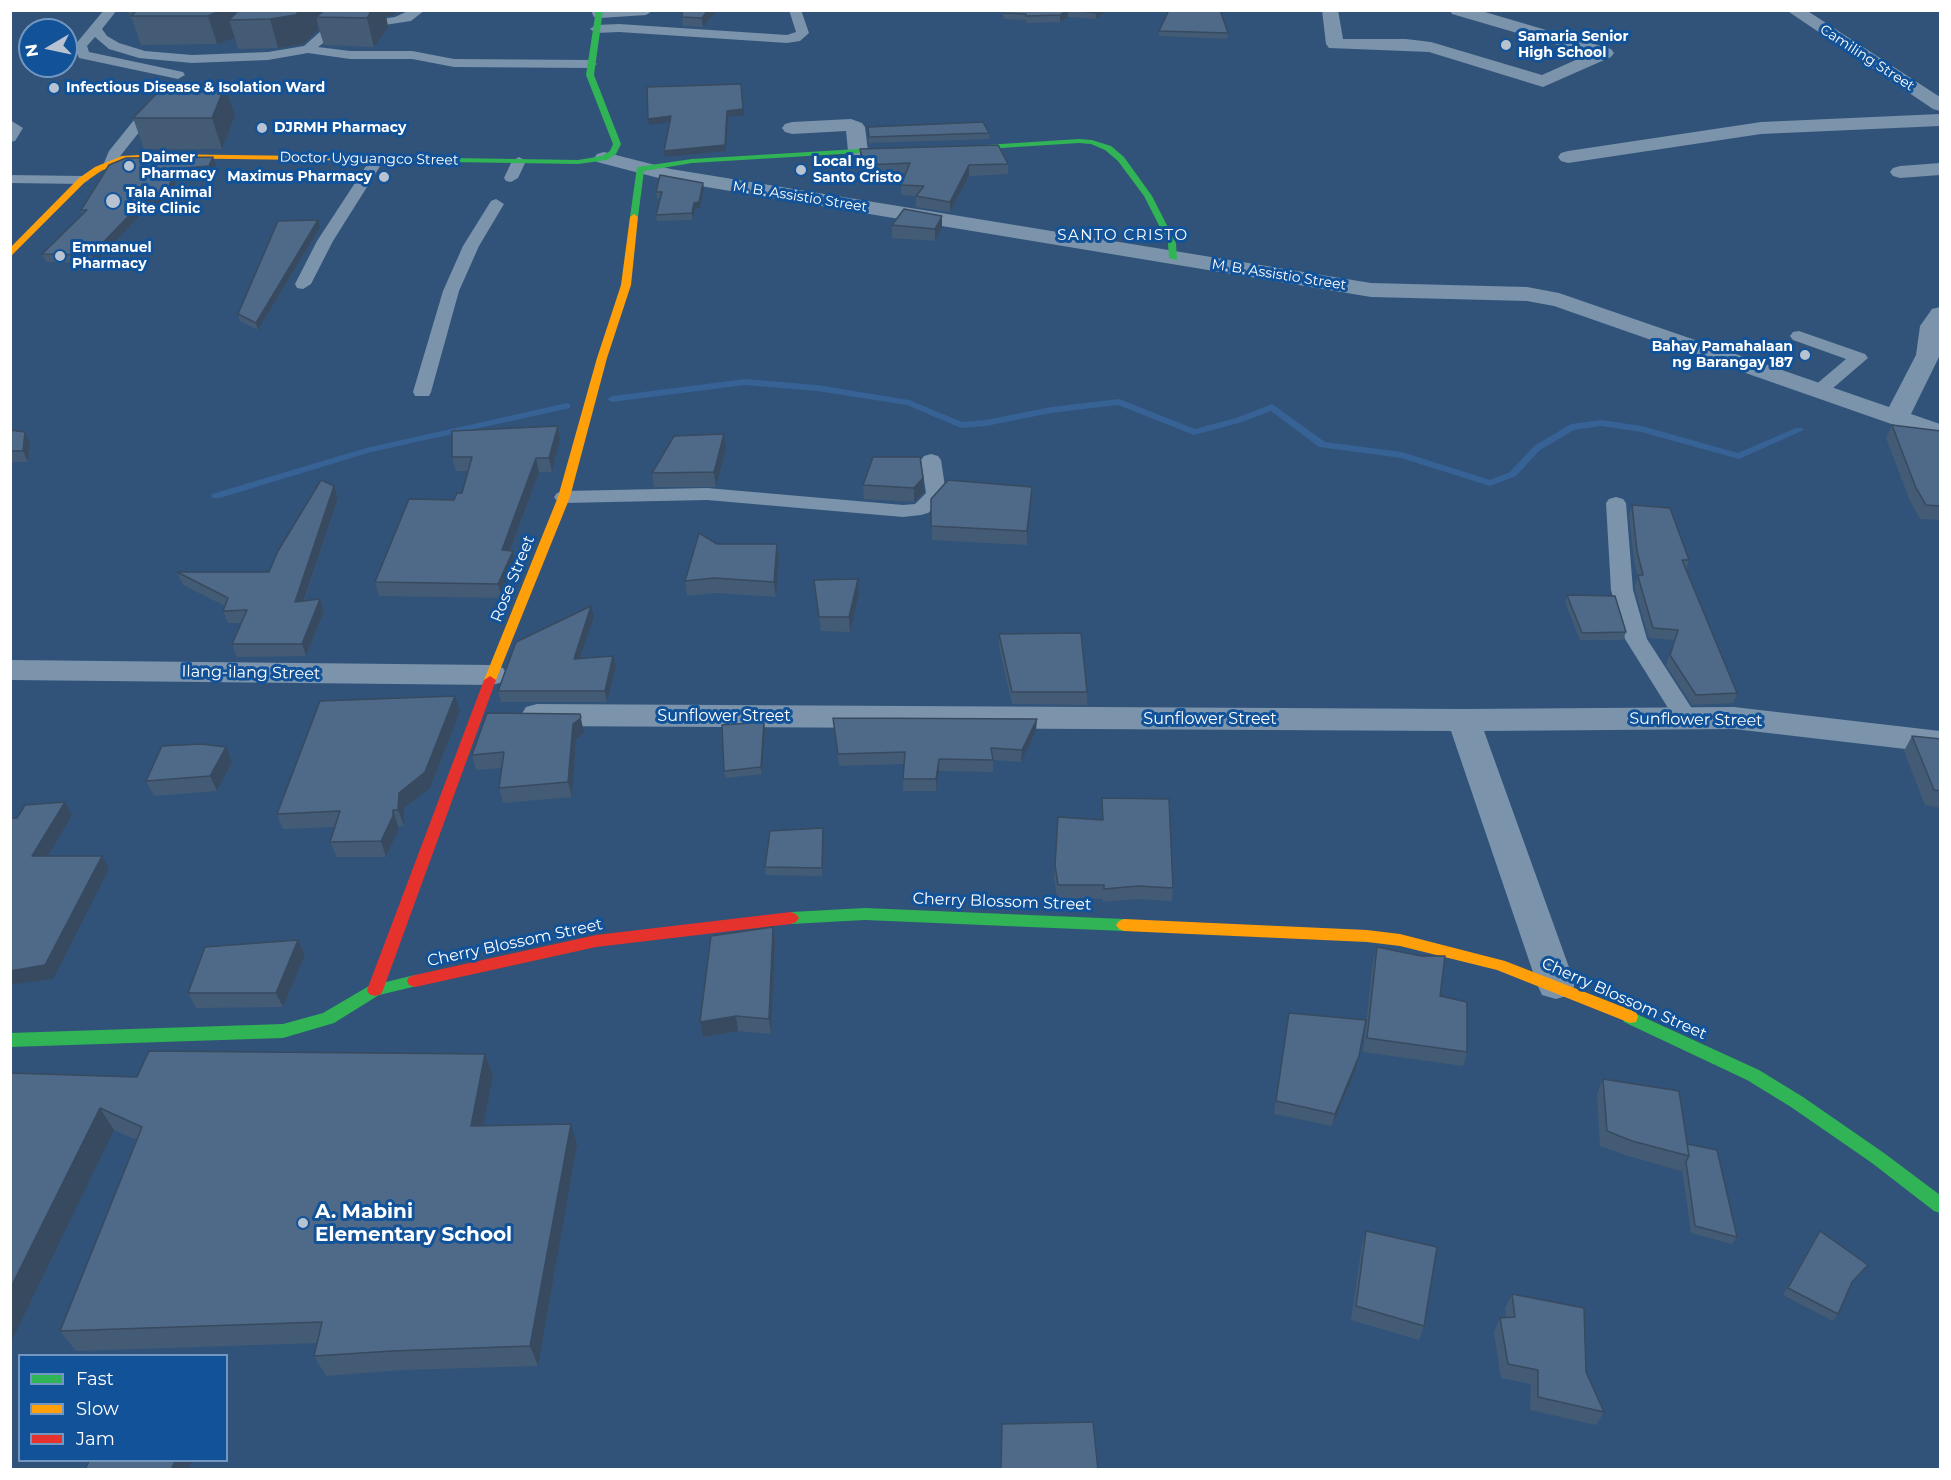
<!DOCTYPE html>
<style>
body{margin:0}
#map{position:relative;width:1951px;height:1480px;overflow:hidden;background:#315379;font-family:Montserrat,sans-serif}
canvas{display:block}
.frame{position:absolute;inset:0;border:12px solid #fff;pointer-events:none}
.legend{position:absolute;left:18px;top:1354px;width:210px;height:108px;box-sizing:border-box;background:#125298;border:2px solid #7197c1;margin:0;padding:8px 10px;list-style:none;font-size:18px;color:#fff}
.legend li{display:flex;align-items:center;gap:12px;height:30px}
.legend b{width:30px;border:2px solid #7197c1}
.north{position:absolute;left:18px;top:18px;width:60px;height:60px;box-sizing:border-box;background:#125298;border:2px solid #7197c1;border-radius:50%;rotate:261deg;font-size:16px;font-weight:700;line-height:24px;text-align:center;color:#fff}
.north::after{content:'';display:block;margin:auto;width:21px;height:27px;background:#b7c3d0;clip-path:polygon(50% 0,100% 100%,50% 72%,0 100%)}
</style>
<div id="map">
<canvas width="1951" height="1480"></canvas>
<div class="frame"></div>
<ul class="legend">
<li><b style="height:8px;background:#30b455"></b>Fast</li>
<li><b style="height:8px;background:#ff9f0a"></b>Slow</li>
<li><b style="height:8px;background:#e5322d"></b>Jam</li>
</ul>
<div class="north">N</div>
</div>
<script>
const ctx = document.querySelector('canvas').getContext('2d');
ctx.lineJoin = 'round';
const shape = rows => new Path2D(rows.map(r => 'M' + r).join(''));
function paint(path, color) { ctx.fillStyle = color; ctx.fill(path, 'evenodd'); }
function stroke(path, color, width, dash) { ctx.strokeStyle = color; ctx.lineWidth = width; ctx.lineCap = dash ? 'butt' : 'round'; ctx.setLineDash(dash || []); ctx.stroke(path); }
function label(font, color, halo, rows, align = 'center') {
  ctx.font = font + ' Montserrat,sans-serif'; ctx.lineWidth = 6; ctx.setLineDash([]); ctx.textBaseline = 'middle'; ctx.strokeStyle = halo; ctx.fillStyle = color; for (const [text, x, y, turn = 0] of rows) {
    ctx.save(); ctx.translate(x, y); ctx.rotate((+turn || 0) * Math.PI / 180); ctx.textAlign = isNaN(turn) ? turn : align; if (halo) ctx.strokeText(text, 0, 0); ctx.fillText(text, 0, 0); ctx.restore();
  }
}
paint(shape([
 [745,379,817,385,909,400,962,422,986,420,1051,407,1119,399,1195,429,1236,418,1272,404,1325,442,1402,452,1490,480,1510,472,1534,446,1571,424,1601,420,1642,426,1738,453,1796,428,1802,428,1804,430,1739,459,1641,432,1601,426,1574,430,1540,450,1516,476,1490,486,1401,458,1319,447,1271,411,1242,422,1194,435,1118,405,1051,413,986,426,961,428,907,405,817,391,745,385,612,402,607,399,612,396,745,379],
 [567,403,570,404,570,408,371,452,220,498,212,498,211,496,212,494,366,448,567,403]
]), '#366295');
paint(shape([
 [104,10,117,10,102,29,107,36,119,43,145,51,192,55,268,52,304,46,321,31,331,26,395,17,410,10,425,10,411,21,338,32,318,47,350,51,412,51,454,59,590,60,597,64,590,68,454,67,412,59,350,59,308,53,268,60,192,63,139,58,109,49,95,37,87,46,89,52,183,72,185,75,178,79,79,58,74,46,104,10],
 [789,10,801,10,809,33,800,41,787,43,619,32,596,33,590,29,596,25,619,24,787,35,796,32,789,10],
 [156,98,163,102,121,155,116,166,106,166,104,163,109,151,151,99,156,98],
 [10,120,23,128,15,141,10,142,10,120],
 [377,156,384,160,333,241,311,284,303,289,297,288,295,284,317,241,372,157,377,156],
 [519,157,526,161,518,178,511,182,506,181,504,178,512,161,519,157],
 [10,175,82,176,89,180,82,184,10,183,10,175],
 [496,199,504,204,479,246,459,291,431,392,429,396,415,396,413,392,443,291,463,246,491,201,496,199],
 [1799,331,1865,354,1868,358,1825,395,1813,395,1810,391,1813,387,1846,359,1793,340,1790,336,1793,332,1799,331],
 [931,454,938,456,941,460,946,493,936,506,928,513,921,515,903,517,707,500,564,503,557,501,554,497,557,493,564,491,707,488,903,505,915,504,926,493,921,460,924,456,931,454],
 [1616,497,1623,499,1626,503,1633,590,1647,639,1698,718,1694,724,1686,726,1678,724,1625,639,1611,590,1606,503,1609,499,1616,497]
]), '#7b93ab');
paint(shape([
 [593,10,654,10,646,15,600,18,594,17,592,13,593,10],
 [1322,10,1338,10,1343,39,1406,39,1431,42,1542,75,1589,54,1452,14,1450,10,1478,10,1611,49,1614,53,1611,57,1543,87,1429,52,1329,48,1326,44,1322,10],
 [1786,10,1806,10,1940,97,1940,111,1933,109,1786,10],
 [1940,114,1940,126,1761,134,1568,163,1561,161,1558,157,1561,153,1568,151,1761,122,1940,114],
 [851,119,862,123,865,127,868,151,865,155,851,155,848,151,846,131,792,134,785,132,782,128,785,124,792,122,851,119],
 [604,152,671,169,1371,283,1527,287,1559,293,1889,407,1916,355,1920,326,1932,309,1940,307,1940,355,1911,414,1940,424,1940,441,1554,306,1527,301,1371,297,670,181,597,162,594,158,597,154,604,152],
 [1940,163,1940,175,1900,178,1893,176,1890,172,1893,168,1900,166,1940,163],
 [10,660,492,665,503,668,508,675,503,682,492,685,10,680,10,660],
 [537,704,1464,709,1734,707,1940,731,1940,753,1734,729,1484,731,1575,984,1570,995,1556,999,1542,995,1537,984,1451,731,537,726,526,723,521,715,526,707,537,704]
]), '#7b93ab');
paint(shape([
 [596,10,603,10,594,75,621,144,616,154,607,160,578,164,450,162,449,160,453,158,578,160,602,156,610,151,613,144,586,75,596,10],
 [1079,139,1092,140,1111,146,1124,157,1152,196,1176,243,1177,260,1169,258,1168,243,1144,196,1118,161,1105,150,1091,144,1079,143,954,151,950,149,954,147,1079,139],
 [858,149,906,149,910,151,906,153,858,153,692,163,644,171,638,217,634,220,630,217,637,167,692,159,858,149],
 [865,908,1124,919,1129,921,1132,925,1129,929,1124,931,865,920,791,924,786,922,783,918,786,914,791,912,865,908],
 [415,975,421,977,423,981,421,985,379,995,334,1023,283,1038,10,1047,10,1033,283,1024,323,1013,369,986,415,975],
 [1630,1011,1759,1070,1803,1097,1884,1153,1940,1195,1940,1213,1934,1211,1872,1163,1791,1107,1747,1080,1624,1022,1622,1017,1624,1012,1630,1011]
]), '#30b455');
paint(shape([
 [157,154,453,158,457,160,453,162,157,158,126,160,101,171,85,182,10,257,10,248,79,178,95,167,122,156,157,154],
 [634,214,638,217,631,285,607,358,570,497,496,680,490,684,485,683,484,680,558,497,597,358,621,285,630,217,634,214],
 [1124,919,1367,930,1400,934,1505,961,1636,1012,1638,1017,1636,1022,1630,1023,1497,970,1400,946,1367,942,1124,931,1119,929,1116,925,1119,921,1124,919]
]), '#ff9f0a');
paint(shape([
 [490,676,496,680,383,990,381,994,375,996,369,994,367,990,484,680,490,676],
 [791,912,796,914,799,918,796,922,791,924,596,947,415,987,409,985,407,981,409,977,415,975,596,935,791,912]
]), '#e5322d');
paint(shape([
 [128,10,398,10,394,15,386,16,388,27,374,47,324,45,319,29,303,44,278,48,238,49,235,38,217,44,141,45,132,19,131,19],
 [717,10,703,27,683,26,682,17],
 [933,10,962,10,933,12],
 [1002,10,1107,10,1096,19,1068,17,1060,22,1026,23,1026,20,1004,19],
 [1159,31,1228,33,1227,39,1159,36],
 [235,116,222,149,144,149,133,118],
 [868,127,989,133,989,139,869,143],
 [860,149,1008,164,1008,174,969,176,950,212,916,207,916,196,901,195,901,185,906,173,865,176,860,159],
 [109,165,216,165,212,174,177,177,169,204,149,206,95,263,46,262,42,254,83,214,81,210],
 [704,189,700,208,695,209,693,220,657,221,656,215,660,198,657,199,656,192],
 [942,216,942,228,935,241,892,238,892,225],
 [318,220,320,227,258,330,240,321,238,314],
 [1892,425,1941,431,1941,520,1920,519,1910,501,1886,438],
 [558,426,560,439,552,472,539,472,510,551,513,551,516,565,502,598,379,596,375,582,454,500,462,493,468,471,456,471,452,457],
 [10,430,25,432,30,443,28,462,10,462],
 [724,434,726,448,716,487,654,487,652,473],
 [923,478,924,492,914,502,864,499,863,485],
 [334,486,338,498,304,601,320,599,324,611,306,656,237,657,232,644,242,623,228,623,223,611,225,606,183,585,177,572,269,572],
 [1032,487,1027,545,932,540,931,499],
 [1632,505,1689,560,1686,570,1737,693,1733,703,1692,705,1666,665,1674,640,1649,638,1635,590,1635,585,1638,577,1634,561,1629,514],
 [777,544,779,558,776,597,716,593,687,596,685,581],
 [814,580,859,594,850,632,821,631],
 [1567,595,1626,632,1623,640,1580,640,1565,602],
 [594,617,580,658,616,667,607,702,501,702,498,691],
 [999,634,1087,692,1087,705,1012,704,999,646],
 [460,711,430,788,404,808,404,826,398,826,398,831,386,857,337,857,330,842,335,827,283,829,277,814],
 [833,718,1036,731,1021,762,993,760,993,772,939,771,936,791,903,791,903,779,904,764,839,766],
 [765,730,762,774,726,778,724,771],
 [584,733,576,739,572,797,503,803,499,788,502,768,476,770,472,755],
 [1912,736,1941,739,1941,808,1925,805,1904,751],
 [232,762,217,791,154,796,146,781],
 [1102,798,1173,888,1172,901,1136,899,1103,902,1103,899,1057,898,1054,878,1058,817,1102,820],
 [823,828,824,836,822,876,766,875,765,867],
 [773,927,775,942,771,1034,738,1031,703,1037,700,1022],
 [298,940,305,955,283,1007,196,1008,188,993],
 [1377,947,1421,956,1467,1052,1463,1066,1363,1052,1373,961],
 [1289,1013,1359,1056,1356,1069,1332,1126,1274,1114,1287,1025],
 [485,1054,493,1076,483,1126,577,1145,538,1366,402,1370,326,1376,314,1356,317,1343,76,1351,60,1331,137,1140,114,1130,10,1073,137,1077],
 [1603,1079,1687,1144,1737,1237,1732,1244,1691,1233,1682,1169,1681,1171,1625,1155,1600,1146,1597,1094],
 [1366,1231,1424,1326,1419,1340,1351,1320,1362,1245],
 [1820,1231,1868,1265,1851,1284,1838,1314,1833,1321,1783,1295,1815,1238],
 [1512,1294,1586,1372,1604,1412,1596,1425,1530,1410,1531,1384,1501,1378,1494,1332,1500,1318,1506,1317,1505,1308]
]), '#445b75');
paint(shape([
 [222,10,250,10,229,20,235,38,217,44,208,16],
 [301,10,398,10,394,15,386,16,388,27,374,47,367,18,316,17,319,29,303,44,278,48,270,19],
 [708,10,717,10,703,27,702,18],
 [1068,10,1068,17,1060,22,1060,15],
 [1099,10,1107,10,1096,19,1096,13],
 [741,84,744,115,728,117,726,151,665,157,664,151,727,111],
 [225,86,235,116,222,149,212,118],
 [671,116,671,122,649,125,648,119],
 [213,157,216,165,212,174,177,177,169,204,149,206,95,263,91,255,175,169],
 [969,165,969,176,950,212,950,202],
 [703,183,704,189,700,208,695,209,693,220,692,213,694,203],
 [942,216,942,228,935,241,935,229],
 [318,220,320,227,258,330,256,323],
 [558,426,560,439,552,472,549,458],
 [25,432,30,443,28,462,23,451],
 [724,434,726,448,716,487,714,472],
 [536,458,539,472,505,564,502,550],
 [923,478,924,492,914,502,914,488],
 [334,486,338,498,299,614,295,602],
 [1032,487,1031,501,1027,545,1027,531],
 [777,544,779,558,776,597,774,582],
 [513,551,516,565,502,598,498,584],
 [858,579,859,594,850,632,849,617],
 [320,599,324,611,306,656,302,644],
 [591,606,594,617,576,670,574,659],
 [613,656,616,667,607,702,605,691],
 [455,696,460,711,430,788,404,808,404,826,398,810,399,793],
 [580,714,584,733,576,739,572,797,568,782,573,724],
 [1037,719,1036,731,1021,762,1022,750],
 [764,722,765,730,762,774,761,767],
 [226,747,232,762,217,791,210,776],
 [939,759,939,771,936,791,936,779],
 [65,802,72,815,40,869,32,856],
 [393,810,398,826,398,831,386,857,381,841],
 [823,828,824,836,822,876,822,868],
 [102,856,109,869,53,979,14,984,10,979,10,971],
 [773,927,775,942,771,1034,769,1019],
 [298,940,305,955,283,1007,276,993],
 [736,1016,738,1031,703,1037,700,1022],
 [485,1054,493,1076,479,1147,471,1126],
 [1359,1056,1356,1069,1332,1126,1335,1114],
 [100,1108,114,1130,10,1344,10,1289],
 [571,1124,577,1145,538,1366,530,1346],
 [175,1461,192,1461,188,1470,171,1470]
]), '#374a5f');
const building = shape([
 [137,10,222,10,208,16,131,16,137,10],
 [239,10,301,10,295,15,270,19,229,20,239,10],
 [325,10,372,10,367,18,316,17,325,10],
 [682,10,708,10,702,18,682,17,682,10],
 [1004,10,1068,10,1060,15,1026,16,1026,14,1004,13,1004,10],
 [1071,10,1099,10,1096,13,1071,10],
 [1169,10,1220,10,1228,33,1159,31,1169,10],
 [166,84,225,86,212,118,133,118,166,84],
 [741,84,743,109,727,111,725,145,664,151,671,116,648,119,647,87,741,84],
 [983,122,989,133,869,137,868,127,983,122],
 [998,145,1008,164,969,165,950,202,916,196,924,186,901,185,910,163,864,165,860,149,998,145],
 [213,157,209,166,175,169,166,196,146,198,91,255,42,254,87,210,81,210,109,165,126,158,213,157],
 [660,175,703,183,699,202,694,203,692,213,656,215,662,192,656,192,660,175],
 [904,209,942,216,935,229,892,225,904,209],
 [318,220,256,323,238,314,278,221,318,220],
 [1892,425,1941,431,1941,506,1926,505,1916,488,1892,425],
 [558,426,549,458,536,458,502,550,513,551,498,584,375,582,409,499,454,500,457,493,462,493,472,457,452,457,452,431,558,426],
 [10,430,25,432,23,451,10,451,10,430],
 [724,434,714,472,652,473,674,436,724,434],
 [873,457,920,457,923,478,914,488,863,485,873,457],
 [321,480,334,486,295,602,320,599,302,644,232,644,247,610,223,611,228,598,177,572,269,572,278,551,321,480],
 [948,480,1032,487,1027,531,931,526,931,499,948,480],
 [1632,505,1670,508,1689,560,1682,560,1737,693,1696,695,1670,655,1678,630,1653,628,1639,580,1638,575,1643,575,1637,551,1632,505],
 [699,533,717,544,777,544,774,582,714,578,685,581,699,533],
 [858,579,849,617,819,617,814,580,858,579],
 [1567,595,1615,596,1626,632,1582,633,1567,595],
 [591,606,574,659,613,656,605,691,498,691,516,642,591,606],
 [1081,633,1087,692,1012,692,999,634,1081,633],
 [455,696,425,772,399,793,398,810,393,810,393,816,381,841,330,842,340,811,277,814,320,701,455,696],
 [487,713,580,714,581,718,573,724,568,782,499,788,504,752,472,755,487,713],
 [833,718,1037,719,1022,750,991,748,993,760,939,759,936,779,903,779,905,752,838,754,833,718],
 [764,722,761,767,724,771,722,725,764,722],
 [1912,736,1941,739,1941,791,1934,790,1912,736],
 [201,744,226,747,210,776,146,781,162,746,201,744],
 [1102,798,1169,799,1173,888,1138,886,1104,889,1104,885,1058,885,1055,865,1058,817,1103,820,1102,798],
 [65,802,32,856,102,856,45,965,10,971,10,818,17,818,25,805,65,802],
 [823,828,822,868,765,867,770,831,823,828],
 [773,927,769,1019,736,1016,700,1022,711,936,773,927],
 [298,940,276,993,188,993,205,947,298,940],
 [1377,947,1421,956,1445,956,1440,996,1467,1002,1467,1052,1367,1038,1377,947],
 [1289,1013,1366,1020,1359,1056,1335,1114,1276,1101,1289,1013],
 [149,1051,485,1054,471,1126,571,1124,530,1346,392,1351,314,1356,322,1322,60,1331,142,1127,100,1108,10,1289,10,1073,137,1077,149,1051],
 [1603,1079,1679,1091,1689,1156,1632,1141,1607,1131,1603,1079],
 [1687,1144,1717,1150,1737,1237,1695,1226,1686,1162,1689,1156,1687,1144],
 [1366,1231,1437,1247,1424,1326,1356,1306,1366,1231],
 [1820,1231,1868,1265,1852,1282,1838,1314,1788,1288,1820,1231],
 [1512,1294,1584,1308,1586,1372,1604,1412,1538,1397,1538,1370,1508,1364,1500,1318,1515,1317,1512,1294],
 [1093,1422,1098,1470,1001,1470,1002,1424,1093,1422],
 [89,1461,175,1461,171,1470,85,1470,89,1461]
]);
paint(building, '#4f6a88');
stroke(building, '#374a5f', 1.5);
for (const [x, y, r, color] of [
 [1506,45,6,"#b7c3d0"],
 [54,88,6,"#b7c3d0"],
 [262,128,6,"#b7c3d0"],
 [129,166,6,"#b7c3d0"],
 [801,170,6,"#b7c3d0"],
 [384,177,6,"#b7c3d0"],
 [113,201,8,"#b7c3d0"],
 [60,256,6,"#b7c3d0"],
 [1805,355,6,"#b7c3d0"],
 [303,1223,6,"#b7c3d0"]
]) { const dot = new Path2D(); dot.arc(x, y, r, 0, 2 * Math.PI); ctx.fillStyle = color; ctx.fill(dot); stroke(dot, '#125298', 2); }
label('bold 14px', '#fff', '#125298', [
 ["Samaria Senior",1518,37],
 ["High School",1518,53],
 ["Infectious Disease & Isolation Ward",66,88],
 ["DJRMH Pharmacy",274,128],
 ["Daimer",141,158],
 ["Pharmacy",141,174],
 ["Local ng",813,162],
 ["Santo Cristo",813,178],
 ["Maximus Pharmacy",372,177,"right"],
 ["Tala Animal",126,193],
 ["Bite Clinic",126,209],
 ["Emmanuel",72,248],
 ["Pharmacy",72,264],
 ["Bahay Pamahalaan",1793,347,"right"],
 ["ng Barangay 187",1793,363,"right"]
], 'left');
label('14px', '#fff', '#125298', [
 ["Camiling Street",1867,58,33],
 ["Doctor Uyguangco Street",369,159,1],
 ["M. B. Assistio Street",800,197,9],
 ["M. B. Assistio Street",1279,275,9]
]);
ctx.letterSpacing = '1.5px';
label('15px', '#fff', '#125298', [
 ["SANTO CRISTO",1123,236]
]);
ctx.letterSpacing = '0px';
label('16px', '#fff', '#125298', [
 ["Rose Street",513,579,-68],
 ["Ilang-ilang Street",251,673,1],
 ["Sunflower Street",724,716],
 ["Sunflower Street",1210,719],
 ["Sunflower Street",1696,720,1],
 ["Cherry Blossom Street",1002,902,2],
 ["Cherry Blossom Street",515,943,-12],
 ["Cherry Blossom Street",1624,999,24]
]);
label('bold 20px', '#fff', '#125298', [
 ["A. Mabini",315,1212],
 ["Elementary School",315,1235]
], 'left');
</script>
